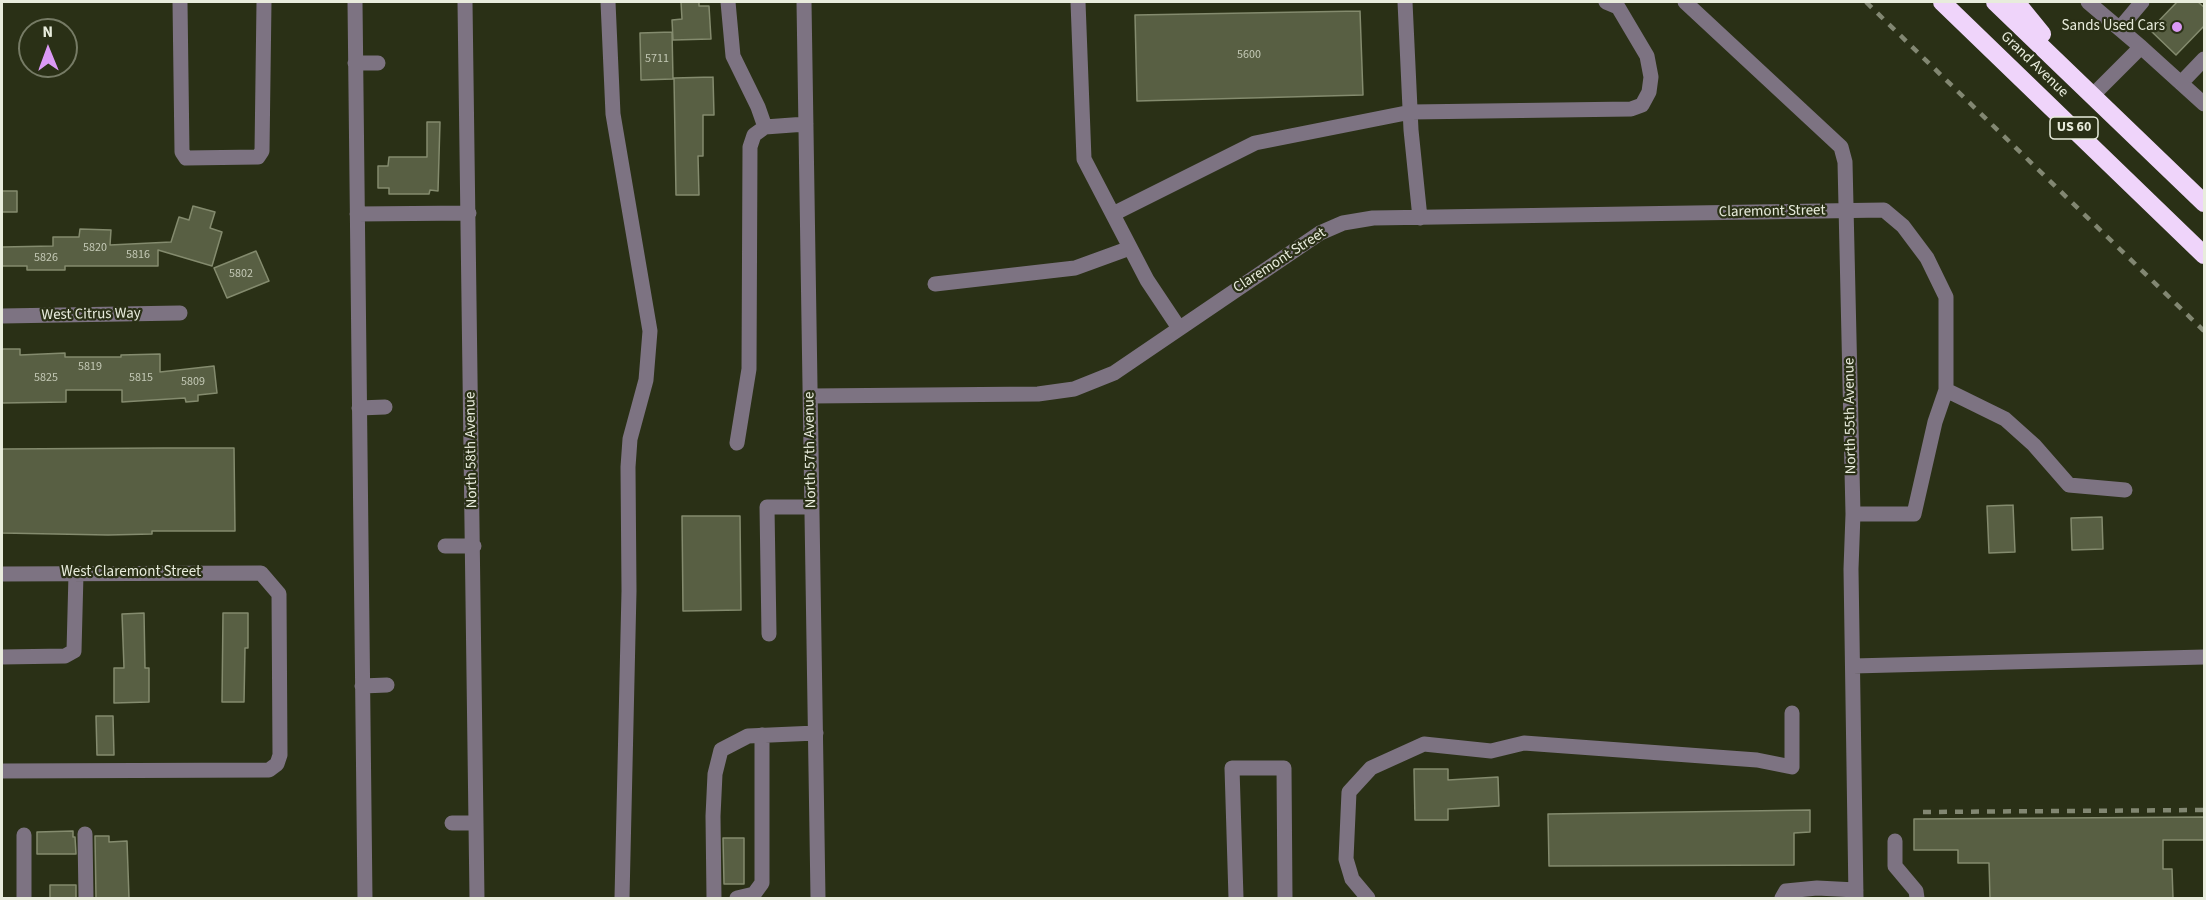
<!DOCTYPE html>
<style>
body{margin:0}
#map{position:relative;width:2206px;height:900px;overflow:hidden;background:#2a3016;font-family:"Source Sans 3",sans-serif}
canvas{display:block}
.frame{position:absolute;inset:0;border:3px solid #e8ecdc;pointer-events:none}
.north{position:absolute;left:18px;top:18px;width:60px;height:60px;box-sizing:border-box;background:#2a3016;border:2px solid #767b65;border-radius:50%;rotate:359deg;font-size:16px;font-weight:700;line-height:24px;text-align:center;color:#e8ecdc}
.north::after{content:'';display:block;margin:auto;width:21px;height:27px;background:#db99f5;clip-path:polygon(50% 0,100% 100%,50% 72%,0 100%)}
</style>
<div id="map">
<canvas width="2206" height="900"></canvas>
<div class="frame"></div>
<div class="north">N</div>
</div>
<script>
const ctx = document.querySelector('canvas').getContext('2d');
ctx.lineJoin = 'round';
function paint(path, color) { ctx.fillStyle = color; ctx.fill(path, 'evenodd'); }
const shape = rows => new Path2D(rows.map(r => 'M' + r).join(''));
function stroke(path, color, width, dash) { ctx.strokeStyle = color; ctx.lineWidth = width; ctx.lineCap = dash ? 'butt' : 'round'; ctx.setLineDash(dash || []); ctx.stroke(path); }
function label(font, color, halo, rows, align = 'center') {
  ctx.font = font + ' "Source Sans 3",sans-serif'; ctx.lineWidth = 4.5; ctx.setLineDash([]); ctx.textBaseline = 'middle'; ctx.strokeStyle = halo; ctx.fillStyle = color; for (const [text, x, y, turn = 0] of rows) {
    ctx.save(); ctx.translate(x, y); ctx.rotate((+turn || 0) * Math.PI / 180); ctx.textAlign = isNaN(turn) ? turn : align; if (halo) ctx.strokeText(text, 0, 0); ctx.fillText(text, 0, 0); ctx.restore();
  }
}
const building = shape([
 [681,2,699,2,699,6,709,6,711,39,673,40,672,20,682,19,681,2],
 [2177,2,2198,2,2205,8,2205,25,2176,55,2150,30,2177,2],
 [1360,11,1363,95,1137,101,1135,15,1360,11],
 [672,32,673,79,641,80,640,33,672,32],
 [713,77,714,115,703,115,703,156,698,156,699,195,676,195,674,78,713,77],
 [427,122,440,122,438,191,430,190,429,194,389,194,389,188,378,188,378,166,388,166,389,157,427,157,427,122],
 [2,191,17,191,17,212,2,212,2,191],
 [193,206,215,212,210,228,222,232,212,266,158,250,158,266,65,266,65,270,27,270,27,266,2,266,2,247,53,246,53,237,79,237,80,229,111,230,110,245,171,242,179,217,189,220,193,206],
 [256,251,269,281,227,298,214,268,256,251],
 [2,349,20,349,20,355,65,353,65,357,121,357,121,355,160,354,160,372,214,366,217,393,198,395,198,401,186,402,185,398,122,402,122,390,66,390,66,402,2,403,2,349],
 [164,448,234,448,235,531,152,531,152,534,108,535,2,533,2,449,164,448],
 [2013,505,2015,552,1989,553,1987,506,2013,505],
 [682,516,740,516,741,610,683,611,682,516],
 [2102,517,2103,549,2072,550,2071,518,2102,517],
 [144,613,145,668,149,668,149,702,114,703,114,668,124,668,122,614,144,613],
 [223,613,248,613,248,648,245,648,244,702,222,702,223,613],
 [96,716,113,716,114,755,97,755,96,716],
 [1414,769,1448,769,1448,780,1498,777,1499,806,1448,809,1448,820,1415,820,1414,769],
 [1810,810,1810,832,1794,833,1794,865,1549,866,1548,814,1810,810],
 [2205,817,2205,840,2163,840,2163,869,2172,869,2173,898,1990,898,1989,863,1958,863,1958,850,1914,850,1914,819,2205,817],
 [73,831,73,837,75,837,76,854,37,854,37,832,73,831],
 [95,836,109,836,109,842,127,841,129,898,96,898,95,836],
 [723,838,744,838,744,884,724,884,723,838],
 [50,885,76,885,76,898,50,898,50,885]
]);
paint(building, '#585f43');
stroke(building, '#848b6e', 1.5);
stroke(shape([
 [180,2,182,152,186,158,258,157,262,151,264,2],
 [355,2,365,898],
 [465,2,477,898],
 [608,2,613,114,650,331,646,380,630,439,628,467,629,591,622,898],
 [728,2,733,56,758,107,765,127],
 [804,2,818,898],
 [1078,2,1084,159,1147,280,1179,328],
 [1405,2,1411,130,1420,218],
 [1685,2,1841,147,1845,162,1853,514,1851,569,1856,898],
 [2088,2,2141,47,2092,96],
 [2120,28,2142,2],
 [2141,47,2204,104],
 [355,63,378,63],
 [2181,83,2204,59],
 [357,214,469,213],
 [1113,214,1255,143,1411,112,1631,109,1642,105,1649,92,1651,77,1647,56,1618,7,1606,2],
 [935,284,1075,268,1130,248],
 [2,316,180,313],
 [1946,390,2005,419,2034,445,2069,485,2125,490],
 [811,396,1038,394,1074,389,1114,373,1320,233,1343,223,1373,218,1884,210,1903,226,1927,258,1946,297,1946,390,1935,422,1914,514,1853,514],
 [359,408,385,407],
 [737,443,749,369,750,147,754,135,765,127,806,124],
 [445,546,474,546],
 [2,574,261,573,279,594,280,755,277,764,269,770,2,771],
 [769,634,767,507,812,507],
 [2,657,65,656,74,651,76,574],
 [1853,666,2204,657],
 [362,686,387,685],
 [452,823,476,823],
 [85,834,86,898],
 [24,835,24,898],
 [1895,841,1895,866,1916,891,1917,898],
 [714,898,713,816,715,774,721,750,748,736,816,733],
 [737,898,754,894,762,883,762,735],
 [1236,898,1232,768,1284,768,1285,898],
 [1368,898,1352,879,1346,859,1349,792,1371,768,1424,744,1491,751,1524,743,1757,760,1792,767,1792,713],
 [1782,898,1786,891,1817,888,1856,890]
]), '#7d7382', 15);
stroke(shape([
 [1942,2,2204,255],
 [1995,2,2204,203],
 [2016,2,2042,34]
]), '#efd4fa', 18);
stroke(shape([
 [1866,2,2204,331],
 [1923,812,2204,810]
]), '#828772', 4.5, [8, 8]);
for (const [x, y, r, color] of [
 [2177,27,6,"#db99f5"]
]) { const dot = new Path2D(); dot.arc(x, y, r, 0, 2 * Math.PI); ctx.fillStyle = color; ctx.fill(dot); stroke(dot, '#2a3016', 2); }
label('12px', '#c4c9b6', null, [
 ["5600",1249,55],
 ["5711",657,59],
 ["5820",95,248],
 ["5816",138,255],
 ["5826",46,258],
 ["5802",241,274],
 ["5819",90,367],
 ["5825",46,378],
 ["5815",141,378],
 ["5809",193,382]
]);
for (const [x, y, w] of [
 [2074,128,48]
]) { const box = new Path2D(); box.roundRect(x - w / 2, y - 11, w, 22, 4.5); ctx.fillStyle = '#2a3016'; ctx.fill(box); stroke(box, '#e8ecdc', 1.5); }
label('bold 14px', '#e8ecdc', null, [
 ["US 60",2074,128]
]);
label('15px', '#e8ecdc', '#2a3016', [
 ["Sands Used Cars",2165,27]
], 'right');
label('15px', '#e8ecdc', '#2a3016', [
 ["Grand Avenue",2034,65,44],
 ["Claremont Street",1772,212,-1],
 ["Claremont Street",1280,261,-33],
 ["West Citrus Way",91,315,-1],
 ["North 55th Avenue",1851,416,-91],
 ["North 58th Avenue",472,450,-91],
 ["North 57th Avenue",811,450,-91],
 ["West Claremont Street",131,573]
]);
</script>
